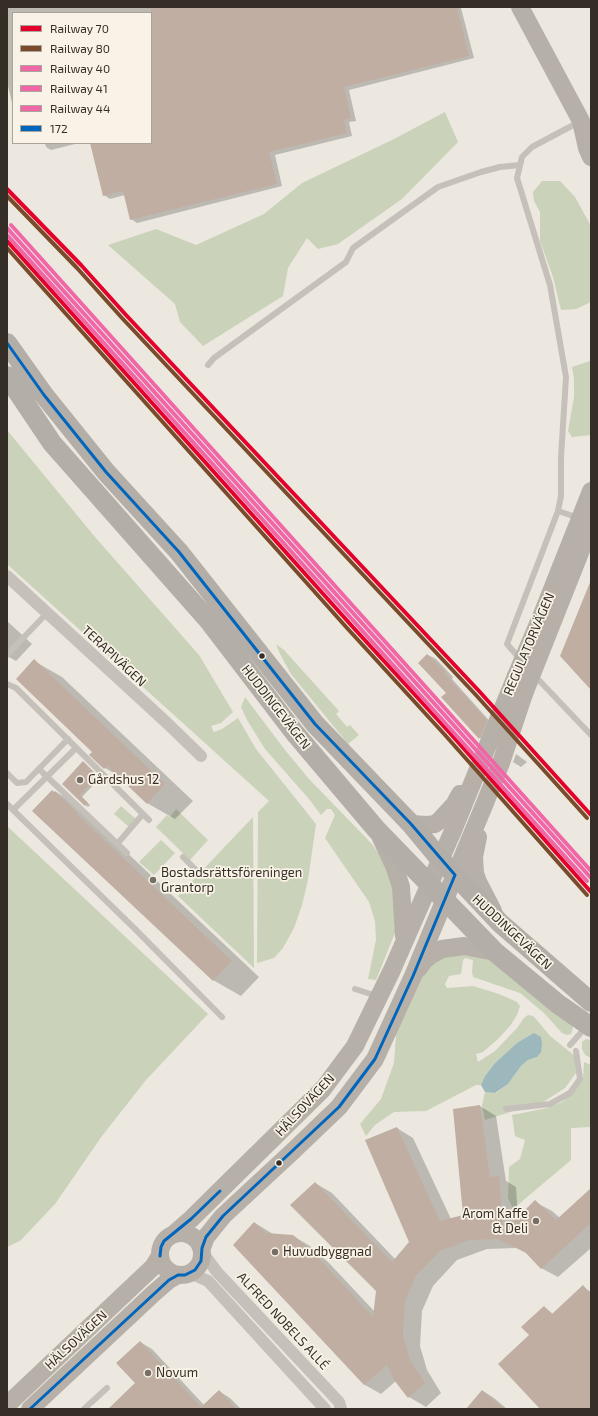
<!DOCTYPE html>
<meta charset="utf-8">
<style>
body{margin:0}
#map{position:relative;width:598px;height:1416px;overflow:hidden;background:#ece8df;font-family:"Exo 2",sans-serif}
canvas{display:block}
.frame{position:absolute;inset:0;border:8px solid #352e27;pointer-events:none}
.legend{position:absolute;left:12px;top:12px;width:140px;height:132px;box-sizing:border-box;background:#f9f3e7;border:1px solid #aba49a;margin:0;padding:5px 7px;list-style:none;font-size:12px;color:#352e27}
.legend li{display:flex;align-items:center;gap:8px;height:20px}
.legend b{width:20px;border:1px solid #aba49a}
</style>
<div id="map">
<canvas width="598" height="1416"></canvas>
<div class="frame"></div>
<ul class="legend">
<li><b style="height:5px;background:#e4002b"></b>Railway 70</li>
<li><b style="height:5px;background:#7a4b2a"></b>Railway 80</li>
<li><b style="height:5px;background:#f166a7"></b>Railway 40</li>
<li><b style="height:5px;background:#f166a7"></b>Railway 41</li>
<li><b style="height:5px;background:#f166a7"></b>Railway 44</li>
<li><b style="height:5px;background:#0065bd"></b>172</li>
</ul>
</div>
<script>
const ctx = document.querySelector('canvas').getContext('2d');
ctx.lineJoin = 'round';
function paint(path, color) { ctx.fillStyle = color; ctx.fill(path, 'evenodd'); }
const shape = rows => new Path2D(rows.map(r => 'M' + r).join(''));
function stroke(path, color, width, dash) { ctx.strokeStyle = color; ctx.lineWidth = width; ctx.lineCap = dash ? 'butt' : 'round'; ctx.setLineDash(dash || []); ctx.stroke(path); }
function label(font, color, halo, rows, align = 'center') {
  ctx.font = font + ' "Exo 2",sans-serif'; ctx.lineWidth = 3.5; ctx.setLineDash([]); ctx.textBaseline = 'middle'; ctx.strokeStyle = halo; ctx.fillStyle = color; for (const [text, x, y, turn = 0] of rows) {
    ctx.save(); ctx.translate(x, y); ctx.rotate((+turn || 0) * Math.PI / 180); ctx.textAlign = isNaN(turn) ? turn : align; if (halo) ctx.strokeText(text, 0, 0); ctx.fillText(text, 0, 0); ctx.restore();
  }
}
paint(shape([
 [445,112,458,142,402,199,338,244,318,249,307,238,288,268,283,296,203,346,180,322,175,304,108,245,156,229,196,245,264,214,302,183,392,140],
 [542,181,560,181,575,197,591,226,591,302,576,309,561,310,553,277,540,241,540,212,534,201,533,192],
 [590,361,591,435,572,437,568,431,574,397,574,379,572,367],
 [7,430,95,537,199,655,233,712,221,723,211,726,214,732,222,729,238,718,256,749,316,824,308,880,302,905,294,928,283,948,274,958,257,963,258,812,269,801,7,564],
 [276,644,284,650,339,711,336,714,347,727,350,725,359,735,348,744,291,674,280,654],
 [245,697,285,750,309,779,372,844,383,860,391,875,397,912,395,933,376,980,368,979,376,940,375,921,369,902,325,838,335,815,331,809,327,809,321,815,309,799,265,749,247,720,241,707],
 [121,806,136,819,129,827,114,814],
 [176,809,208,840,190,860,156,827,167,815,170,817],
 [253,817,254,968,178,896],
 [7,826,208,1014,146,1080,102,1136,55,1204,20,1241,7,1247],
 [161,840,175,853,154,875,139,862],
 [446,951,488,955,571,1022,573,1028,571,1034,567,1035,562,1033,544,1013,520,993,473,977,472,972,473,960,465,958,463,960,461,974,449,976,445,984,447,988,473,986,499,994,517,1002,520,1006,517,1015,510,1026,498,1039,483,1052,476,1054,478,1062,495,1051,517,1028,524,1018,528,1015,533,1016,536,1019,550,1036,575,1056,576,1073,565,1088,545,1101,485,1120,482,1105,485,1092,496,1093,508,1084,521,1066,528,1060,537,1057,517,1043,495,1063,485,1076,481,1085,476,1085,426,1111,394,1112,375,1125,366,1136,360,1124,381,1099,394,1063,396,1036,392,1034,420,974],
 [586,1039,591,1040,591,1058,585,1055,582,1049,582,1042],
 [584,1062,591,1065,591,1127,571,1128,571,1160,513,1209,508,1198,509,1167,520,1159,525,1140,515,1136,512,1115,547,1108,562,1102,575,1090,583,1078]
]), '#cad2ba');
paint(shape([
 [534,1033,541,1037,542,1045,541,1052,537,1057,528,1060,521,1066,508,1084,495,1093,485,1092,481,1085,485,1076,495,1063,517,1043]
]), '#9cb8bc');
paint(shape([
 [7,7,466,7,461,8,474,58,349,90,356,121,349,122,352,136,275,155,282,186,137,223,131,219,125,195,110,199,104,195,91,143,151,143,151,13,13,13,13,107,7,82],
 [45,143,79,143,51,150,46,147],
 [7,621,32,644,16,661,7,656],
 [428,655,436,659,453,677,452,679,494,726,487,743,480,738,443,697,448,693],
 [34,661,62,677,193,801,175,819,147,803,122,778,105,768,91,755,94,751],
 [516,754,527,762,521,767,513,762],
 [83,762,100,778,82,797,90,805,88,807,63,784],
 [56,792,83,808,104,831,259,977,241,996,213,980,55,793],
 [480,1106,496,1116,506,1181,516,1187,518,1218,535,1202,552,1211,560,1218,591,1189,591,1248,558,1277,541,1268,528,1254,516,1248,487,1249,457,1260,433,1286,422,1311,420,1346,427,1370,441,1393,426,1407,409,1397,396,1381,381,1394,365,1385,234,1245,255,1223,273,1234,293,1236,310,1246,329,1263,375,1312,377,1291,315,1183,332,1193,395,1259,410,1242,397,1128,413,1138,451,1219,464,1216],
 [583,1287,591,1292,591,1409,541,1409,544,1307,553,1314],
 [140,1342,152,1349,204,1405,219,1391,230,1398,241,1409,109,1409,137,1384],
 [483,1391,494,1398,507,1409,468,1409]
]), '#0003');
paint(shape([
 [151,7,457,7,469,56,344,87,351,118,344,120,347,133,269,152,277,184,130,220,123,191,103,196,90,143,151,143],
 [591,580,591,690,560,656],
 [427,654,446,672,444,673,487,720,479,739,441,697,446,693,418,663],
 [34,659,165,784,147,804,107,766,104,769,89,755,92,752,16,679],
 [83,761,98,776,80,795,88,803,85,806,62,784],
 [52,790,54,792,55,791,78,813,77,814,232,961,213,981,32,811],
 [480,1105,490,1177,499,1176,503,1232,535,1200,556,1220,591,1188,591,1223,541,1269,525,1252,498,1239,469,1240,440,1251,416,1276,405,1301,403,1336,410,1360,425,1383,408,1398,394,1380,387,1365,364,1385,233,1245,254,1222,266,1233,293,1235,313,1252,373,1317,376,1291,290,1205,315,1182,392,1262,409,1242,365,1140,397,1127,440,1221,463,1215,453,1109],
 [583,1285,591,1294,591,1409,540,1409,498,1364,529,1335,521,1327,544,1306,552,1314],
 [140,1341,201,1407,219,1390,236,1409,108,1409,135,1383,116,1363],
 [482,1390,504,1409,466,1409]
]), '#bfaea1');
stroke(shape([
 [208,365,214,358,346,262,353,248,438,187,481,172,500,167,520,165],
 [558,511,579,518],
 [7,655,47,613],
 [520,659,507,644,558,511,561,496,561,457,566,377,550,285,517,178,522,157,532,147,579,122],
 [534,675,591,735],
 [7,684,16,688,149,820],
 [39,769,127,853],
 [7,773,17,783,26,782,68,739],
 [7,804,135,929,222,1017],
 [13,810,76,748],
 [117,844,143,814],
 [183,857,197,871],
 [355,989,377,996],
 [570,1045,586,1027],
 [506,1109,550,1104,570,1093,580,1079,576,1051],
 [84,1409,107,1388]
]), '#c5c0b9', 6);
stroke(shape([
 [7,576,167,723,201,756],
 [203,1253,217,1272,339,1402,341,1409],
 [190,1273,208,1281,325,1409]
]), '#c5c0b9', 12);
stroke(shape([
 [520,7,581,121,587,148,591,157],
 [411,824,427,825,435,824,440,820,454,805,460,794],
 [478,837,474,857,475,873,478,882,493,911],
 [381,838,395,868,401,887,404,936],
 [418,969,424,961,431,955,442,949,464,946,495,952],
 '160 1254a21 21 0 1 1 42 0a21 21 0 1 1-42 0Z',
 [175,1233,191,1219,323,1089,355,1046,392,970,452,833,516,676],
 [202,1248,206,1237,223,1216,292,1152,339,1107,375,1059,413,976,485,803,501,763,524,694],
 [7,1405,153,1267,160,1256],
 [30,1409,154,1293,169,1280,178,1275]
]), '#b6b0a9', 18);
stroke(shape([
 [7,343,44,395,106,472,179,552,315,724,411,824,440,859,500,923,591,1002],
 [7,376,52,443,209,621,294,732,376,829,495,952,558,1004,591,1027]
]), '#b3aea8', 20);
stroke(shape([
 [516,676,543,612,591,491],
 [524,694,591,525]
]), '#b6b0a9', 18);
stroke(shape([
 [7,343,44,395,106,472,179,552,315,724,411,824,455,875],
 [160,1256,161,1247,164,1241,191,1219,220,1191],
 [30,1409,169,1280,178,1275,185,1275,195,1270,201,1261,202,1248,206,1237,223,1216,339,1107,375,1059,413,976,455,875]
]), '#0065bd', 3);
stroke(shape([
 [7,189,81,265,126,315,479,691,591,815],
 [7,241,351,625,449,732,591,892]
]), '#e4002b', 4);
stroke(shape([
 [7,196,77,268,122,318,475,694,587,818],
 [7,248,347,628,445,735,587,895]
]), '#7a4b2a', 4);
stroke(shape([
 [7,228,591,878]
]), '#f166a7', 4);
stroke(shape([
 [7,235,587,881]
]), '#f166a7', 4);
stroke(shape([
 [11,225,591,871]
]), '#f166a7', 4);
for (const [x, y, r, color] of [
 [262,656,3.5,"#352e27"],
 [80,780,4,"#756f67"],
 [153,880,4,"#756f67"],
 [279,1163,3.5,"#352e27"],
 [536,1221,4,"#756f67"],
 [275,1252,4,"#756f67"],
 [148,1373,4,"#756f67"]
]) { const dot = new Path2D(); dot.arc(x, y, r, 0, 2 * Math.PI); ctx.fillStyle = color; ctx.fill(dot); stroke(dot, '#f9f3e7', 1.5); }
label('13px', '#352e27', '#f9f3e7', [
 ["REGULATORVÄGEN",529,644,-67],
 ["TERAPIVÄGEN",114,656,43],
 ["HUDDINGEVÄGEN",276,707,52],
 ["HUDDINGEVÄGEN",512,932,43],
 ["HÄLSOVÄGEN",305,1105,-47],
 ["ALFRED NOBELS ALLÉ",283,1321,47],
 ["HÄLSOVÄGEN",76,1340,-43]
]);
label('13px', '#352e27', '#f9f3e7', [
 ["Gårdshus 12",88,780],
 ["Bostadsrättsföreningen",161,873],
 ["Grantorp",161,888],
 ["Arom Kaffe",528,1214,"right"],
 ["& Deli",528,1229,"right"],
 ["Huvudbyggnad",283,1252],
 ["Novum",156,1373]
], 'left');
</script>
